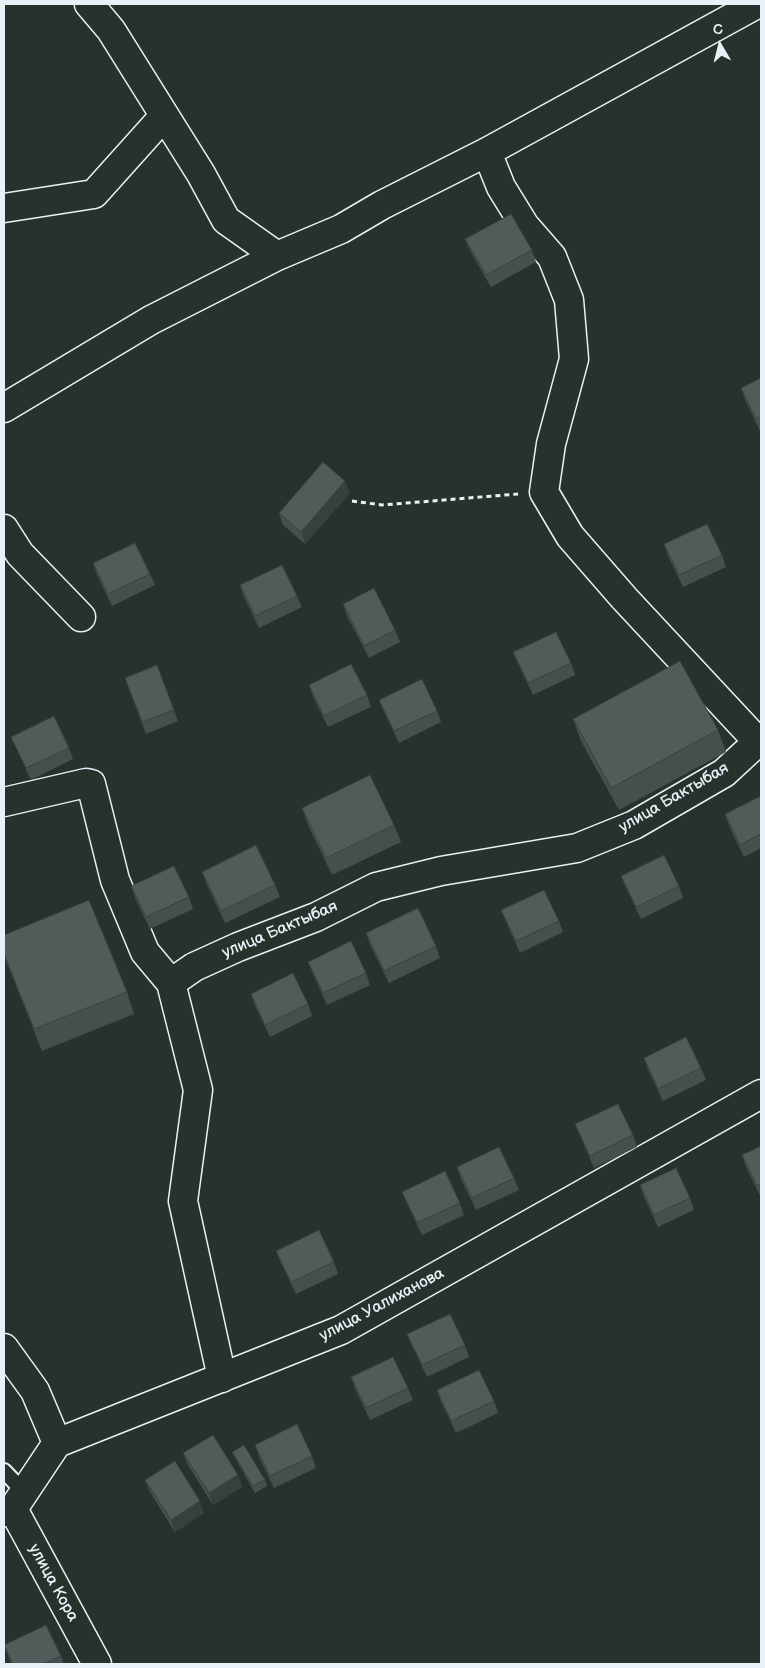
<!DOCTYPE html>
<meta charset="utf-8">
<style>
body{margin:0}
#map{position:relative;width:765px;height:1668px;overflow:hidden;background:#26332d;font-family:"Balsamiq Sans",sans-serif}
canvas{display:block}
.frame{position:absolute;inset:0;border:5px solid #e8f1f8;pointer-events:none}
.north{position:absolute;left:695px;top:20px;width:50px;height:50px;-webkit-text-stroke:4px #26332d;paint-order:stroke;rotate:352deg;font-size:14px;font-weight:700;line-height:20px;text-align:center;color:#e8f1f8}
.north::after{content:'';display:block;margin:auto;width:18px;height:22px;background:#e8f1f8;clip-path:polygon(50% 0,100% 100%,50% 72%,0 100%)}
</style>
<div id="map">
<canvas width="765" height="1668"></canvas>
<div class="frame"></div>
<div class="north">С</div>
</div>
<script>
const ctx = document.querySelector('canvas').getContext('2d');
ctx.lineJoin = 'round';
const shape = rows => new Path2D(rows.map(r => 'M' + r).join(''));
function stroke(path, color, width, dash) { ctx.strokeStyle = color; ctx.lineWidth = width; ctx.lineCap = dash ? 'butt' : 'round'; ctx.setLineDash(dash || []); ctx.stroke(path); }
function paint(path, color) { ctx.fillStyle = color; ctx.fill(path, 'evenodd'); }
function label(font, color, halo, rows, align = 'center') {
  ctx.font = font + ' "Balsamiq Sans",sans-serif'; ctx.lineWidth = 5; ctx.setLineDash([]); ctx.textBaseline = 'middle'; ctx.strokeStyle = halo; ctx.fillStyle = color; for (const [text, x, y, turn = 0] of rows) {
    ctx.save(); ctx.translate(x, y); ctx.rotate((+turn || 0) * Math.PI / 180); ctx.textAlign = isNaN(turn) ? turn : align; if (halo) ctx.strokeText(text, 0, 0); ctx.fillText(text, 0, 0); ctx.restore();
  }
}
const service = shape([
 [4,1471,24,1492]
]);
const minor = shape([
 [89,4,111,30,201,174,226,220,277,256],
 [487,152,501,187,525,226,552,257,569,300,574,359,551,444,544,492,570,536,624,598,761,745],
 [4,208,94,194,164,116],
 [4,408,151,320,277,256,341,229,382,205,487,152,757,4],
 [4,529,20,554,81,617],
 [4,802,86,783,91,784,115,880,145,952,171,983],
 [4,1348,35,1391,57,1443],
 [222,1378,183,1201,198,1090,171,983,194,967,238,947,316,917,376,887,441,871,577,848,634,825,724,773,761,739],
 [13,1509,57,1443,341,1330,761,1094],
 [4,1512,13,1509,97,1664]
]);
stroke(service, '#e8f1f8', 18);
stroke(minor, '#e8f1f8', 31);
stroke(shape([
 [352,501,382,505,518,494]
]), '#e8f1f8', 3, [5, 4]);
stroke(service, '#26332d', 14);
stroke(minor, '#26332d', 28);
paint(shape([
 [465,239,532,250,536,262,491,287,470,251],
 [761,378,761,430,760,431,745,400,741,388],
 [350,493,305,544,283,525,279,513],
 [664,544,722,555,726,567,683,587,668,556],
 [93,563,150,574,155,585,112,606,97,575],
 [240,585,297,596,302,607,259,628,244,597],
 [343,604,395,630,400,642,369,658,347,616],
 [513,652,571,663,575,675,533,695,518,664],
 [157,665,178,721,146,734,125,678],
 [309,685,367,695,371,707,328,727,313,697],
 [379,700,437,711,441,722,399,743,384,712],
 [573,719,718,730,726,752,619,810,581,741],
 [11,737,69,748,73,759,31,780,16,748],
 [761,796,761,848,744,857,729,826,725,814],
 [302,808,394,825,401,842,332,875,308,825],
 [202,872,275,885,280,897,225,923,206,883],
 [621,876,679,886,683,898,641,919,626,888],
 [131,886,189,897,193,909,150,929,135,898],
 [501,910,559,921,563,932,520,953,506,922],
 [366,933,436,946,440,958,389,983,370,945],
 [4,935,127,992,134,1014,42,1051,4,956],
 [308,962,366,973,370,985,327,1005,313,974],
 [251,994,308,1004,312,1016,270,1037,255,1006],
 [644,1058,701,1068,706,1080,663,1101,648,1070],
 [575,1124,633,1135,637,1147,594,1168,580,1136],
 [761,1146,761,1198,746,1167,742,1155],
 [457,1167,514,1178,519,1190,476,1210,461,1179],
 [640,1185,690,1198,694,1210,658,1227,644,1197],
 [402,1192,460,1203,464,1215,422,1235,407,1204],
 [276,1251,334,1262,338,1274,296,1294,281,1263],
 [407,1334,465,1345,469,1357,427,1377,412,1346],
 [351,1377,408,1388,413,1400,370,1420,355,1389],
 [437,1390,494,1401,498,1413,456,1433,441,1402],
 [255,1445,312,1456,316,1468,274,1488,259,1457],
 [232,1452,265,1480,267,1486,255,1493,235,1458],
 [183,1453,238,1475,242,1487,213,1505,188,1465],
 [145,1480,204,1513,175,1532,150,1492],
 [4,1645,61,1656,64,1664,11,1664]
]), '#454f4d');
paint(shape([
 [345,481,350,493,305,544,301,532],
 [238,1475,242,1487,213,1505,209,1493],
 [200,1501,204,1513,175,1532,171,1520]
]), '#38403e');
const building = shape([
 [511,214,532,250,486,275,465,239,511,214],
 [761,378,761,416,756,419,741,388,761,378],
 [323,462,345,481,301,532,279,513,323,462],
 [707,524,722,555,679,575,664,544,707,524],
 [135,543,150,574,108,594,93,563,135,543],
 [282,565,297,596,255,616,240,585,282,565],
 [374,588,395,630,364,646,343,604,374,588],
 [556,632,571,663,528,683,513,652,556,632],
 [680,661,718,730,611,788,573,719,680,661],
 [351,664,367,695,324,716,309,685,351,664],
 [157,665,174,710,142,722,125,678,157,665],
 [422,679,437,711,394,731,379,700,422,679],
 [54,716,69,748,26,768,11,737,54,716],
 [370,775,394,825,326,858,302,808,370,775],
 [761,796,761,834,740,845,725,814,761,796],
 [256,845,275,885,221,911,202,872,256,845],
 [664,855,679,886,636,907,621,876,664,855],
 [174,866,189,897,146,917,131,886,174,866],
 [544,890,559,921,516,941,501,910,544,890],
 [89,900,127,992,34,1029,4,954,4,935,89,900],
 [418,908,436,946,384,971,366,933,418,908],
 [351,941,366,973,323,993,308,962,351,941],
 [293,973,308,1004,265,1025,251,994,293,973],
 [686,1037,701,1068,658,1089,644,1058,686,1037],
 [618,1104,633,1135,590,1156,575,1124,618,1104],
 [761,1146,761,1184,757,1186,742,1155,761,1146],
 [499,1147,514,1178,472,1198,457,1167,499,1147],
 [676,1168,690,1198,654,1215,640,1185,676,1168],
 [445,1171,460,1203,417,1223,402,1192,445,1171],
 [319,1230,334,1262,291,1282,276,1251,319,1230],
 [450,1314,465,1345,422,1365,407,1334,450,1314],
 [393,1357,408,1388,366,1408,351,1377,393,1357],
 [479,1370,494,1401,451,1421,437,1390,479,1370],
 [297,1424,312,1456,270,1476,255,1445,297,1424],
 [213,1435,238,1475,209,1493,183,1453,213,1435],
 [244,1445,265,1480,253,1486,232,1452,244,1445],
 [175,1461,200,1501,171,1520,145,1480,175,1461],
 [46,1625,61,1656,44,1664,13,1664,4,1645,46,1625]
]);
paint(building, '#505c59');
stroke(building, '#38403e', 1);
label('16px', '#e8f1f8', '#26332d', [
 ["улица Бактыбая",674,798,-30],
 ["улица Бактыбая",280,930,-23],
 ["улица Уалиханова",382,1305,-28],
 ["улица Кора",53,1583,61]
]);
</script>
